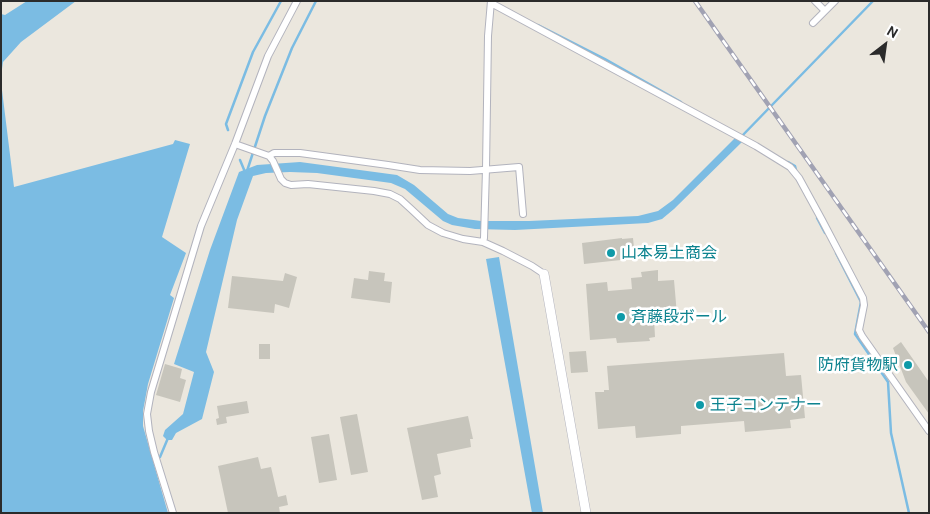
<!DOCTYPE html>
<meta charset="utf-8">
<style>
body{margin:0}
#map{position:relative;width:930px;height:514px;overflow:hidden;background:#ebe7de;font-family:Cabin,sans-serif}
canvas{display:block}
.frame{position:absolute;inset:0;border:2px solid #2b2b2b;pointer-events:none}
.north{position:absolute;left:860px;top:20px;width:50px;height:50px;-webkit-text-stroke:4px #fff;paint-order:stroke;rotate:30deg;font-size:14px;font-weight:700;line-height:20px;text-align:center;color:#2b2b2b}
.north::after{content:'';display:block;margin:auto;width:18px;height:22px;background:#2b2b2b;clip-path:polygon(50% 0,100% 100%,50% 72%,0 100%)}
</style>
<div id="map">
<canvas width="930" height="514"></canvas>
<div class="frame"></div>
<div class="north">N</div>
</div>
<script>
const ctx = document.querySelector('canvas').getContext('2d');
ctx.lineJoin = 'round';
function paint(path, color) { ctx.fillStyle = color; ctx.fill(path, 'evenodd'); }
const shape = rows => new Path2D(rows.map(r => 'M' + r).join(''));
function stroke(path, color, width, dash) { ctx.strokeStyle = color; ctx.lineWidth = width; ctx.lineCap = dash ? 'butt' : 'round'; ctx.setLineDash(dash || []); ctx.stroke(path); }
function label(font, color, halo, rows, align = 'center') {
  ctx.font = font + ' Cabin,"Noto Sans JP",sans-serif'; ctx.lineWidth = 5; ctx.setLineDash([]); ctx.textBaseline = 'middle'; ctx.strokeStyle = halo; ctx.fillStyle = color; for (const [text, x, y, turn = 0] of rows) {
    ctx.save(); ctx.translate(x, y); ctx.rotate((+turn || 0) * Math.PI / 180); ctx.textAlign = isNaN(turn) ? turn : align; if (halo) ctx.strokeText(text, 0, 0); ctx.fillText(text, 0, 0); ctx.restore();
  }
}
paint(shape([
 [27,1,76,1,21,42,3,62,1,76,1,14,5,15],
 [1,82,14,187,173,144,175,140,190,144,162,237,186,253,170,295,174,298,148,384,143,411,143,426,168,513,1,513],
 [735,138,742,142,674,209,662,219,648,223,515,230,475,229,452,225,443,221,405,189,391,183,317,173,290,172,266,173,253,176,237,220,206,352,214,372,202,419,176,433,172,440,167,440,163,436,165,430,183,414,194,372,174,364,210,250,239,172,257,165,300,162,397,175,414,185,448,214,458,218,481,221,529,221,638,216,658,211,673,200],
 [499,257,543,513,532,513,486,259]
]), '#7bbce3');
stroke(shape([
 [538,25,605,59,681,102],
 [228,130,226,124,253,52,281,1],
 [740,138,873,1],
 [240,160,245,172],
 [788,162,795,166,796,170],
 [247,171,265,116,292,48,316,1],
 [817,218,825,233],
 [836,253,861,302,855,334,888,382,891,433,909,513],
 [152,462,160,457,168,438]
]), '#7bbce3', 2.5);
paint(shape([
 [622,238,622,239,633,238,634,248,638,248,639,258,584,264,582,243],
 [658,270,658,281,674,280,677,315,654,318,655,337,649,338,650,341,617,343,616,338,590,340,586,284,607,282,608,291,632,289,631,278,642,277,641,272],
 [369,271,385,273,384,281,392,282,390,303,351,298,354,278,368,280],
 [285,273,297,277,289,308,275,304,274,313,228,308,232,276,283,281],
 [901,342,929,382,929,414,906,382,893,348],
 [259,344,270,344,270,359,259,359],
 [586,351,588,372,571,373,569,352],
 [784,353,786,376,801,375,805,418,790,420,791,428,745,432,744,421,681,426,681,434,636,438,635,426,598,429,595,392,604,392,604,390,609,390,607,366],
 [165,364,182,369,180,378,186,380,180,402,156,395],
 [247,401,249,413,226,417,227,423,217,425,216,419,219,418,217,406],
 [357,414,368,472,351,475,340,417],
 [468,416,473,439,470,439,471,447,437,454,441,474,434,476,438,497,422,500,407,428],
 [329,434,337,480,319,483,311,437],
 [258,457,261,469,271,467,278,497,286,495,288,505,279,507,280,513,228,513,218,466]
]), '#c7c5bc');
const street = shape([
 [815,1,825,11],
 [491,3,756,146,790,167,799,178,822,220,863,298,864,305,859,330,862,336,929,431],
 [813,23,835,1],
 [235,144,269,156,273,161,281,179,285,183,291,185,308,184,374,191,390,194,400,199,411,209,428,225,443,233,463,239,483,242,503,251,532,266,544,274],
 [269,156,274,153,300,153,388,165,420,170,470,171,519,167,523,214],
 [483,242,484,238,486,169,488,36,491,1],
 [173,513,154,452,149,431,147,414,151,392,201,226,235,144,268,56,297,1]
]);
const secondary = shape([
 [544,274,586,513]
]);
stroke(street, '#b2b3bd', 8);
stroke(secondary, '#b2b3bd', 10);
stroke(street, '#fff', 6);
stroke(secondary, '#fff', 9);
const rail = shape([
 [695,1,929,332]
]);
stroke(rail, '#a1a2b3', 4.5);
stroke(rail, '#fff', 2.5, [8]);
for (const [x, y, r, color] of [
 [611,253,5,"#0f9aa8"],
 [621,317,5,"#0f9aa8"],
 [908,365,5,"#0f9aa8"],
 [700,405,5,"#0f9aa8"]
]) { const dot = new Path2D(); dot.arc(x, y, r, 0, 2 * Math.PI); ctx.fillStyle = color; ctx.fill(dot); stroke(dot, '#fff', 2); }
label('16px', '#0d838f', '#fff', [
 ["山本易土商会",621,253],
 ["斉藤段ボール",631,317],
 ["防府貨物駅",898,365,"right"],
 ["王子コンテナー",710,405]
], 'left');
</script>
